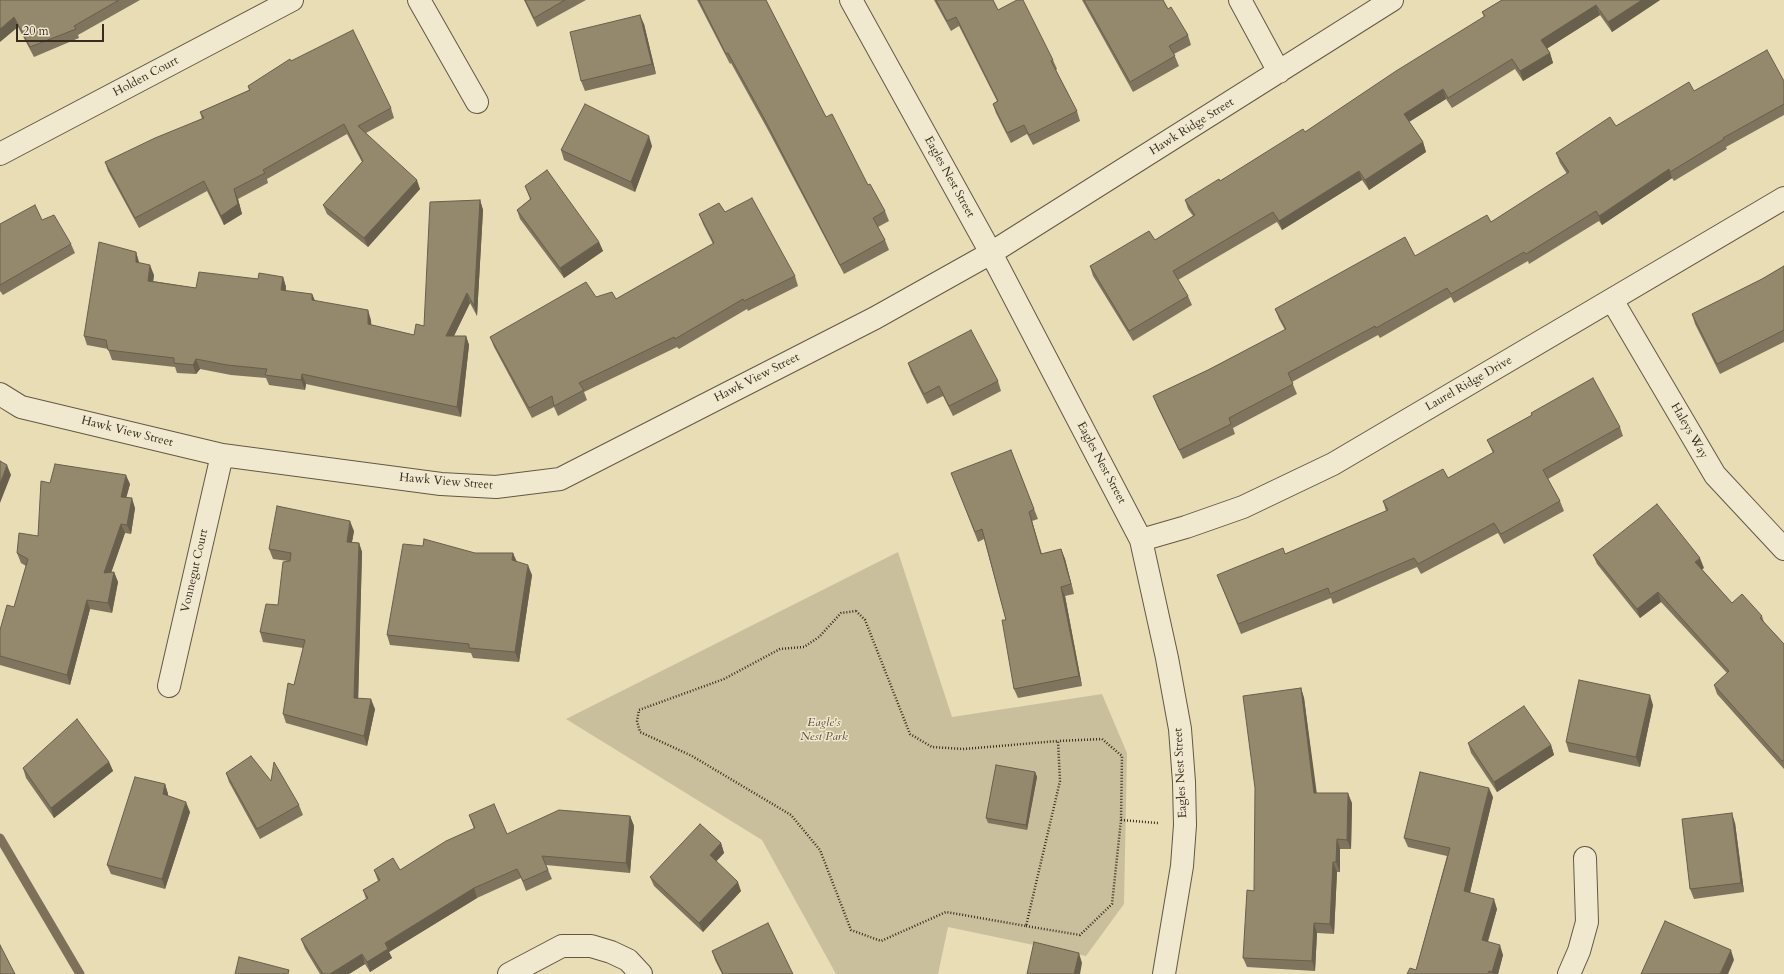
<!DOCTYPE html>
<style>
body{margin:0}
#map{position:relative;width:1784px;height:974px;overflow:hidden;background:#e8ddb5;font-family:Cardo,serif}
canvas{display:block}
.scale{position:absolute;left:16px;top:24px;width:88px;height:18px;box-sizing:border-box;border:2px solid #382b1f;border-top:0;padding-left:5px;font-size:12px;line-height:14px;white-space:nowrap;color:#382b1f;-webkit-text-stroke:3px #f0e9cf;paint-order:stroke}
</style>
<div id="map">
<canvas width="1784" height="974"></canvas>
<div class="scale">20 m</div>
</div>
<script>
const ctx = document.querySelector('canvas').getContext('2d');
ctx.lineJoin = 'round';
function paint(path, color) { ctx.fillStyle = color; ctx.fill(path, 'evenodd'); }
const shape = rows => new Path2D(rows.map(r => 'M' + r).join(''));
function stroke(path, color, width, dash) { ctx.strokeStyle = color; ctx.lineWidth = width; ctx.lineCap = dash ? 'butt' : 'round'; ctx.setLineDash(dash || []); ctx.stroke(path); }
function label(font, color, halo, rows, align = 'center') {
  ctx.font = font + ' Cardo,serif'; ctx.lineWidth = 3; ctx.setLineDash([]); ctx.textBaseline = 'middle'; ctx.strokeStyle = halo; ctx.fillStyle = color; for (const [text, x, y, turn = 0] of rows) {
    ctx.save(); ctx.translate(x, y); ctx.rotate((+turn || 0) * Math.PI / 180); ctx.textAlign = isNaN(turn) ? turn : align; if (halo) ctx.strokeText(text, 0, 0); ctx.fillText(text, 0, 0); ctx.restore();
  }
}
paint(shape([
 [898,552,952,717,1102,694,1127,753,1124,904,1086,956,948,927,938,974,836,974,762,840,566,719]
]), '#cabf9c');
stroke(shape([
 [0,838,80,974]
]), '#7e715a', 9);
const minor = shape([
 [419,0,477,102],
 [851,0,991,253,1141,540,1167,658,1180,729,1184,782,1185,825,1182,866,1164,974],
 [1240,0,1279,72],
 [0,154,292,0],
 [1612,300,1715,475,1784,549],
 [0,394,21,407,222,455,441,484,496,487,560,479,875,318,991,253,1392,0],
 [1141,540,1186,527,1243,507,1333,464,1784,198],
 [169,686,222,455],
 [509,974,562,946,591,946,611,952,628,960,641,974],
 [1569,974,1579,951,1587,922,1585,858]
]);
stroke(minor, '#645844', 24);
stroke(shape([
 [856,611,865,620,910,734,932,747,963,749,1058,741,1060,781,1026,926,946,912,881,941,851,930,820,850,791,815,692,756,640,732,637,721,639,710,724,679,780,649,804,647,819,637,841,613,856,611],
 [1121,820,1158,823],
 [1026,926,1080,935,1112,904,1121,820,1122,756,1102,739,1058,741]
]), '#382b1f', 2.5, [1, 2]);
stroke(minor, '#f0e9cf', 22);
paint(shape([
 [0,0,140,0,78,35,79,38,34,57,18,27],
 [524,0,586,0,537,27],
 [697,0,766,0,826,117,868,185,885,211,889,221,878,227,885,240,889,250,844,274,768,130,731,63,730,64],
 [934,0,993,0,998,10,1053,60,1057,69,1056,70,1077,111,1080,121,1033,145,1027,134,1011,143,996,113,993,104,997,101,959,26,951,31],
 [1082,0,1163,0,1168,9,1188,35,1191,45,1174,54,1179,66,1133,92],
 [1502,0,1660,0,1612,32,1600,15,1547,48,1550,53,1553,63,1523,81,1515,69,1452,108,1446,99,1409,122,1423,142,1426,152,1369,190,1362,180,1282,230,1277,222,1178,280,1188,296,1192,305,1133,341,1093,276,1090,266,1155,240,1193,216,1188,209,1185,200,1220,181,1305,132,1484,17,1482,12],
 [644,24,656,74,585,91,581,81],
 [291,61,391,108,394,118,366,133,420,189,368,247,327,214,323,205,362,162,347,134,267,179,268,183,238,199,242,214,224,225,207,191,139,228,108,171,105,162,202,119,200,112,249,90,248,86],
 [1784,81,1784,115,1726,147,1727,149,1674,181,1672,178,1602,225,1599,221,1529,264,1528,261,1454,303,1451,297,1380,338,1378,335,1292,382,1297,394,1233,428,1235,434,1183,459,1157,406,1153,396,1208,370,1285,330,1279,319,1275,309,1415,256,1491,222,1567,174,1560,163,1556,153,1694,91],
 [652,146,635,192,564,160,561,150],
 [525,186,599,242,603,251,564,278,520,219,517,210,530,199],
 [480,200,483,210,477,316,470,303,454,336,466,336,469,345,461,417,306,384,305,390,269,385,266,378,231,375,200,369,196,374,177,373,175,367,112,360,108,349,87,345,84,336,136,252,139,263,154,275,153,281,196,288,258,279,283,277,286,287,286,291,312,294,315,301,371,320,371,325,414,335,424,326],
 [725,212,795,276,798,286,748,311,747,309,679,349,677,347,584,392,587,400,558,416,554,407,532,418,494,347,490,337,596,297,616,299,713,244,703,224,699,214],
 [42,220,71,244,75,253,3,295,0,291,0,224],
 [1784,266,1784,342,1720,374,1695,324,1692,314,1762,279],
 [908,363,998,381,1001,391,953,416,943,396,927,404,911,372],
 [1531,413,1620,427,1623,436,1548,479,1560,501,1564,511,1504,544,1498,533,1421,574,1417,567,1333,604,1331,598,1241,634,1217,575,1285,554,1386,511,1383,501,1448,478,1493,453,1487,440,1532,415],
 [1011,450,1038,519,1032,521,1042,554,1061,549,1065,559,1074,594,1065,596,1082,686,1018,698,1014,689,1006,620,984,539,978,542,955,482],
 [50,483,130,484,126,498,135,508,131,534,125,533,111,572,114,572,118,582,112,613,90,609,70,685,0,665,0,630,14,607,26,566,21,563,17,553,38,536],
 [354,531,352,542,359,543,362,552,358,698,375,709,367,746,286,723,283,714,294,685,303,648,263,642,260,632,278,605,288,561,273,559,269,549],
 [475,553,513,553,516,562,532,575,519,662,473,658,471,653,390,645,387,635],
 [1593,555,1704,568,1702,569,1732,603,1762,616,1764,622,1784,644,1784,769,1717,694,1714,685,1727,673,1661,602,1640,618,1597,564],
 [1301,688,1304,698,1316,793,1352,803,1351,849,1340,849,1340,872,1337,872,1334,934,1317,933,1315,971,1247,967,1243,958,1254,891],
 [1653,705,1640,767,1569,752,1566,742],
 [1468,743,1551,745,1554,755,1497,792,1471,753],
 [109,762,113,771,54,818,26,778,23,768],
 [1035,772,1037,777,1027,830,988,823,986,818],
 [226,773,299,805,303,815,260,839,229,782],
 [165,784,168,794,168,796,190,812,165,889,111,874,107,865],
 [1493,797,1470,892,1497,909,1488,942,1503,955,1498,974,1407,974,1416,970,1447,856,1408,847,1404,838],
 [469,815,507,834,630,816,634,826,630,873,546,865,552,879,526,891,521,878,477,898,389,952,392,958,370,972,365,964,349,974,320,974,305,949,301,939,366,899,363,890,378,881,374,870,400,870,474,829],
 [1735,823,1744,892,1694,899,1690,889],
 [721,843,724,853,716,861,741,891,703,932,654,886,650,877],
 [712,951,793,974,722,974,715,960]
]), '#7f755e');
paint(shape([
 [1642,0,1660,0,1612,32,1608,22],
 [1596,5,1600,15,1545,50,1541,40],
 [640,15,644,24,656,74,652,64],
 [14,17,18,27,0,42,0,29],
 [1550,53,1553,63,1523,81,1520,71],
 [1443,89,1446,99,1407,123,1404,114],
 [649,136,652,146,635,192,631,182],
 [1423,142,1426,152,1369,190,1365,180],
 [1669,169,1672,178,1602,225,1599,216],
 [1359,171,1362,180,1282,230,1279,221],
 [417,180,420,189,368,247,364,238],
 [234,189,238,199,242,214,224,225,221,216],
 [480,200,483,210,477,316,474,306],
 [599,242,603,251,564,278,560,268],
 [136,252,139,262,139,272,136,262],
 [150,265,154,275,152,290,148,281],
 [283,277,286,287,285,300,281,290],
 [467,293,470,303,449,346,446,336],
 [312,294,316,303,312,300],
 [368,310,371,320,372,334,368,324],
 [466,336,469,345,461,417,457,407],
 [196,359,200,369,196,374,193,365],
 [302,374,306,384,305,390,301,380],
 [7,465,11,475,0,503,0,484],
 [126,475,130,484,124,506,121,497],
 [132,498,135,508,131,534,127,525],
 [1029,512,1032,521,1044,564,1041,554],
 [350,521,354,531,350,552,347,542],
 [121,524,125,533,108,582,104,573],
 [359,543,362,552,358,707,354,698],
 [1061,549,1065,559,1074,594,1071,584],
 [513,553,517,562,512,560],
 [1700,558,1704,568,1699,571,1695,562],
 [528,565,532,575,519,662,515,652],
 [114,572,118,582,112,613,108,603],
 [1061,587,1065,596,1082,686,1079,676],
 [1658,592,1661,602,1640,618,1637,609],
 [87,600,90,609,70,685,67,675],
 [1301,688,1304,698,1318,802,1314,793],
 [1650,695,1653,705,1640,767,1636,757],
 [371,699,375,709,367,746,364,736],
 [1551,745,1554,755,1497,792,1494,782],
 [109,762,113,771,54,818,51,808],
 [1035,772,1037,777,1027,830,1026,825],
 [165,784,168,794,167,804,163,794],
 [1489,788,1493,797,1468,901,1464,891],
 [1348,793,1352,803,1351,849,1347,840],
 [186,802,190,812,165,889,162,879],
 [1732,813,1735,823,1744,892,1741,883],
 [630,816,634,826,630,873,626,863],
 [1337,839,1340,849,1340,872,1336,862],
 [721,843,724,853,713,865,710,855],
 [1333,862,1337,872,1334,934,1330,924],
 [738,882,741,891,703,932,699,923],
 [474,888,477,898,389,952,392,958,370,972,367,962,385,943],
 [1494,899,1497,909,1485,950,1482,940],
 [1314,923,1317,933,1315,971,1312,961],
 [1500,945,1503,955,1498,974,1493,974,1492,972],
 [1731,950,1734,960,1728,974,1720,974],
 [1079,953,1082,963,1080,974,1074,974],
 [362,954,365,964,349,974,330,974]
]), '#685f4c');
const building = shape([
 [0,0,119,0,74,26,76,29,30,47,14,17,0,29,0,0],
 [525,0,565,0,534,18,525,0],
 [699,0,766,0,826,117,832,114,868,185,870,184,885,211,873,218,885,240,840,265,765,120,728,53,726,54,699,0],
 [936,0,993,0,998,10,1017,0,1023,0,1053,60,1051,61,1077,111,1029,135,1024,125,1007,133,993,104,998,101,956,17,947,21,936,0],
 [1084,0,1163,0,1168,9,1171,7,1188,35,1169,46,1175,56,1130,82,1084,0],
 [1502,0,1642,0,1608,22,1596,5,1541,40,1550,53,1520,71,1512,59,1448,98,1443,89,1404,114,1423,142,1365,180,1359,171,1279,221,1273,212,1173,271,1188,296,1129,331,1090,266,1149,231,1155,240,1195,215,1185,200,1219,179,1220,181,1303,129,1305,132,1396,71,1485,16,1482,12,1502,0],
 [640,15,652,64,581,81,570,32,640,15],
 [353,30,391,108,358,126,417,180,364,238,323,205,363,161,344,124,263,170,265,173,234,189,238,204,221,216,204,181,135,218,105,162,155,138,204,118,200,112,250,90,248,86,290,59,291,61,353,30],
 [1767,50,1784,81,1784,104,1723,138,1724,139,1670,172,1669,169,1599,216,1596,211,1526,254,1524,252,1451,294,1447,288,1376,328,1375,326,1288,373,1293,384,1229,418,1231,424,1179,450,1153,396,1208,370,1286,329,1275,309,1405,237,1415,256,1487,215,1491,222,1569,172,1556,153,1610,117,1616,126,1689,82,1694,91,1767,50],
 [585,104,649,136,631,182,561,150,585,104],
 [547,170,599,242,560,268,517,210,531,199,525,186,547,170],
 [752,198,795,276,744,301,743,299,675,339,674,337,579,383,584,390,554,406,552,396,529,408,490,337,586,282,596,297,612,292,616,299,714,243,699,214,719,203,725,212,752,198],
 [480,200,474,306,467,293,446,336,466,336,457,407,302,374,301,380,265,375,267,369,227,365,196,359,193,365,174,363,174,358,108,350,106,340,84,336,99,242,136,252,136,262,150,265,148,281,196,288,199,272,258,279,259,273,283,277,281,290,312,294,312,300,368,310,368,324,414,335,416,324,424,326,430,202,480,200],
 [35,205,42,220,54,215,71,244,0,285,0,224,35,205],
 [1784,266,1784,330,1717,364,1692,314,1762,279,1784,266],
 [971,330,998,381,949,406,939,386,924,394,908,363,971,330],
 [1593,378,1620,427,1543,470,1560,501,1501,534,1494,523,1418,564,1414,558,1330,594,1328,588,1238,624,1217,575,1283,548,1285,554,1388,510,1383,501,1443,469,1448,478,1494,452,1487,440,1532,415,1531,413,1593,378],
 [1011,450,1034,509,1029,512,1041,554,1061,549,1071,584,1061,587,1079,676,1014,689,1002,620,1006,620,982,529,975,532,951,473,1011,450],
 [0,461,7,465,0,484,0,461],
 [55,464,126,475,121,497,132,498,127,525,121,524,104,573,114,572,108,603,87,600,67,675,0,656,0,630,7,605,14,607,28,559,17,553,19,533,38,536,41,481,50,483,55,464],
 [1657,504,1700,558,1695,562,1732,603,1742,594,1762,616,1760,618,1784,644,1784,760,1782,761,1714,685,1729,671,1658,592,1637,609,1593,555,1657,504],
 [277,506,350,521,347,542,359,543,354,698,371,699,364,736,283,714,288,683,294,685,305,640,260,632,266,604,278,605,283,562,290,561,291,553,269,549,277,506],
 [424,539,475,553,513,553,512,560,528,565,515,652,469,648,469,644,387,635,403,544,423,546,424,539],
 [1579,680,1650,695,1636,757,1566,742,1579,680],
 [1301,688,1314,793,1348,793,1347,840,1337,839,1336,862,1333,862,1330,924,1314,923,1312,961,1243,958,1247,890,1254,891,1255,788,1243,696,1301,688],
 [1524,706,1551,745,1494,782,1468,743,1524,706],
 [77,719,109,762,51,808,23,768,77,719],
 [251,756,271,781,274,762,299,805,257,829,226,773,251,756],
 [996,765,1035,772,1026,825,986,818,996,765],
 [1420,772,1489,788,1464,891,1494,899,1482,940,1500,945,1492,972,1489,971,1488,974,1407,974,1410,968,1416,970,1450,848,1404,838,1420,772],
 [135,777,165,784,163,794,186,802,162,879,107,865,135,777],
 [494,804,507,834,559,810,630,816,626,863,542,856,548,870,523,881,517,869,474,888,385,943,388,949,367,962,362,954,330,974,323,974,301,939,368,898,363,890,380,880,374,870,393,858,400,870,446,841,475,828,469,815,494,804],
 [1732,813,1741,883,1690,889,1682,819,1732,813],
 [700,824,721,843,710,855,738,882,699,923,650,877,700,824],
 [1665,921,1731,950,1720,974,1641,974,1665,921],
 [768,923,793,974,723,974,712,951,768,923],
 [1034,942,1079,953,1074,974,1027,974,1034,942],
 [0,945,15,974,0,974,0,945],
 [239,957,289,970,288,974,235,974,239,957]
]);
paint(building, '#94886d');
stroke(building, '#685f4c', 1);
label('12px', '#382b1f', '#f0e9cf', [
 ["Holden Court",146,77,-28],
 ["Hawk Ridge Street",1192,127,-32],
 ["Eagles Nest Street",949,177,61],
 ["Hawk View Street",757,378,-27],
 ["Laurel Ridge Drive",1469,384,-30],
 ["Haleys Way",1689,431,60],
 ["Hawk View Street",127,432,14],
 ["Eagles Nest Street",1101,463,62],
 ["Hawk View Street",446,482,5],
 ["Vonnegut Court",195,571,-77],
 ["Eagles Nest Street",1181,773,-93]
]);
label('italic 12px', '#554938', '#f0e9cf', [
 ["Eagle's",824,723],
 ["Nest Park",824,737]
]);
</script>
